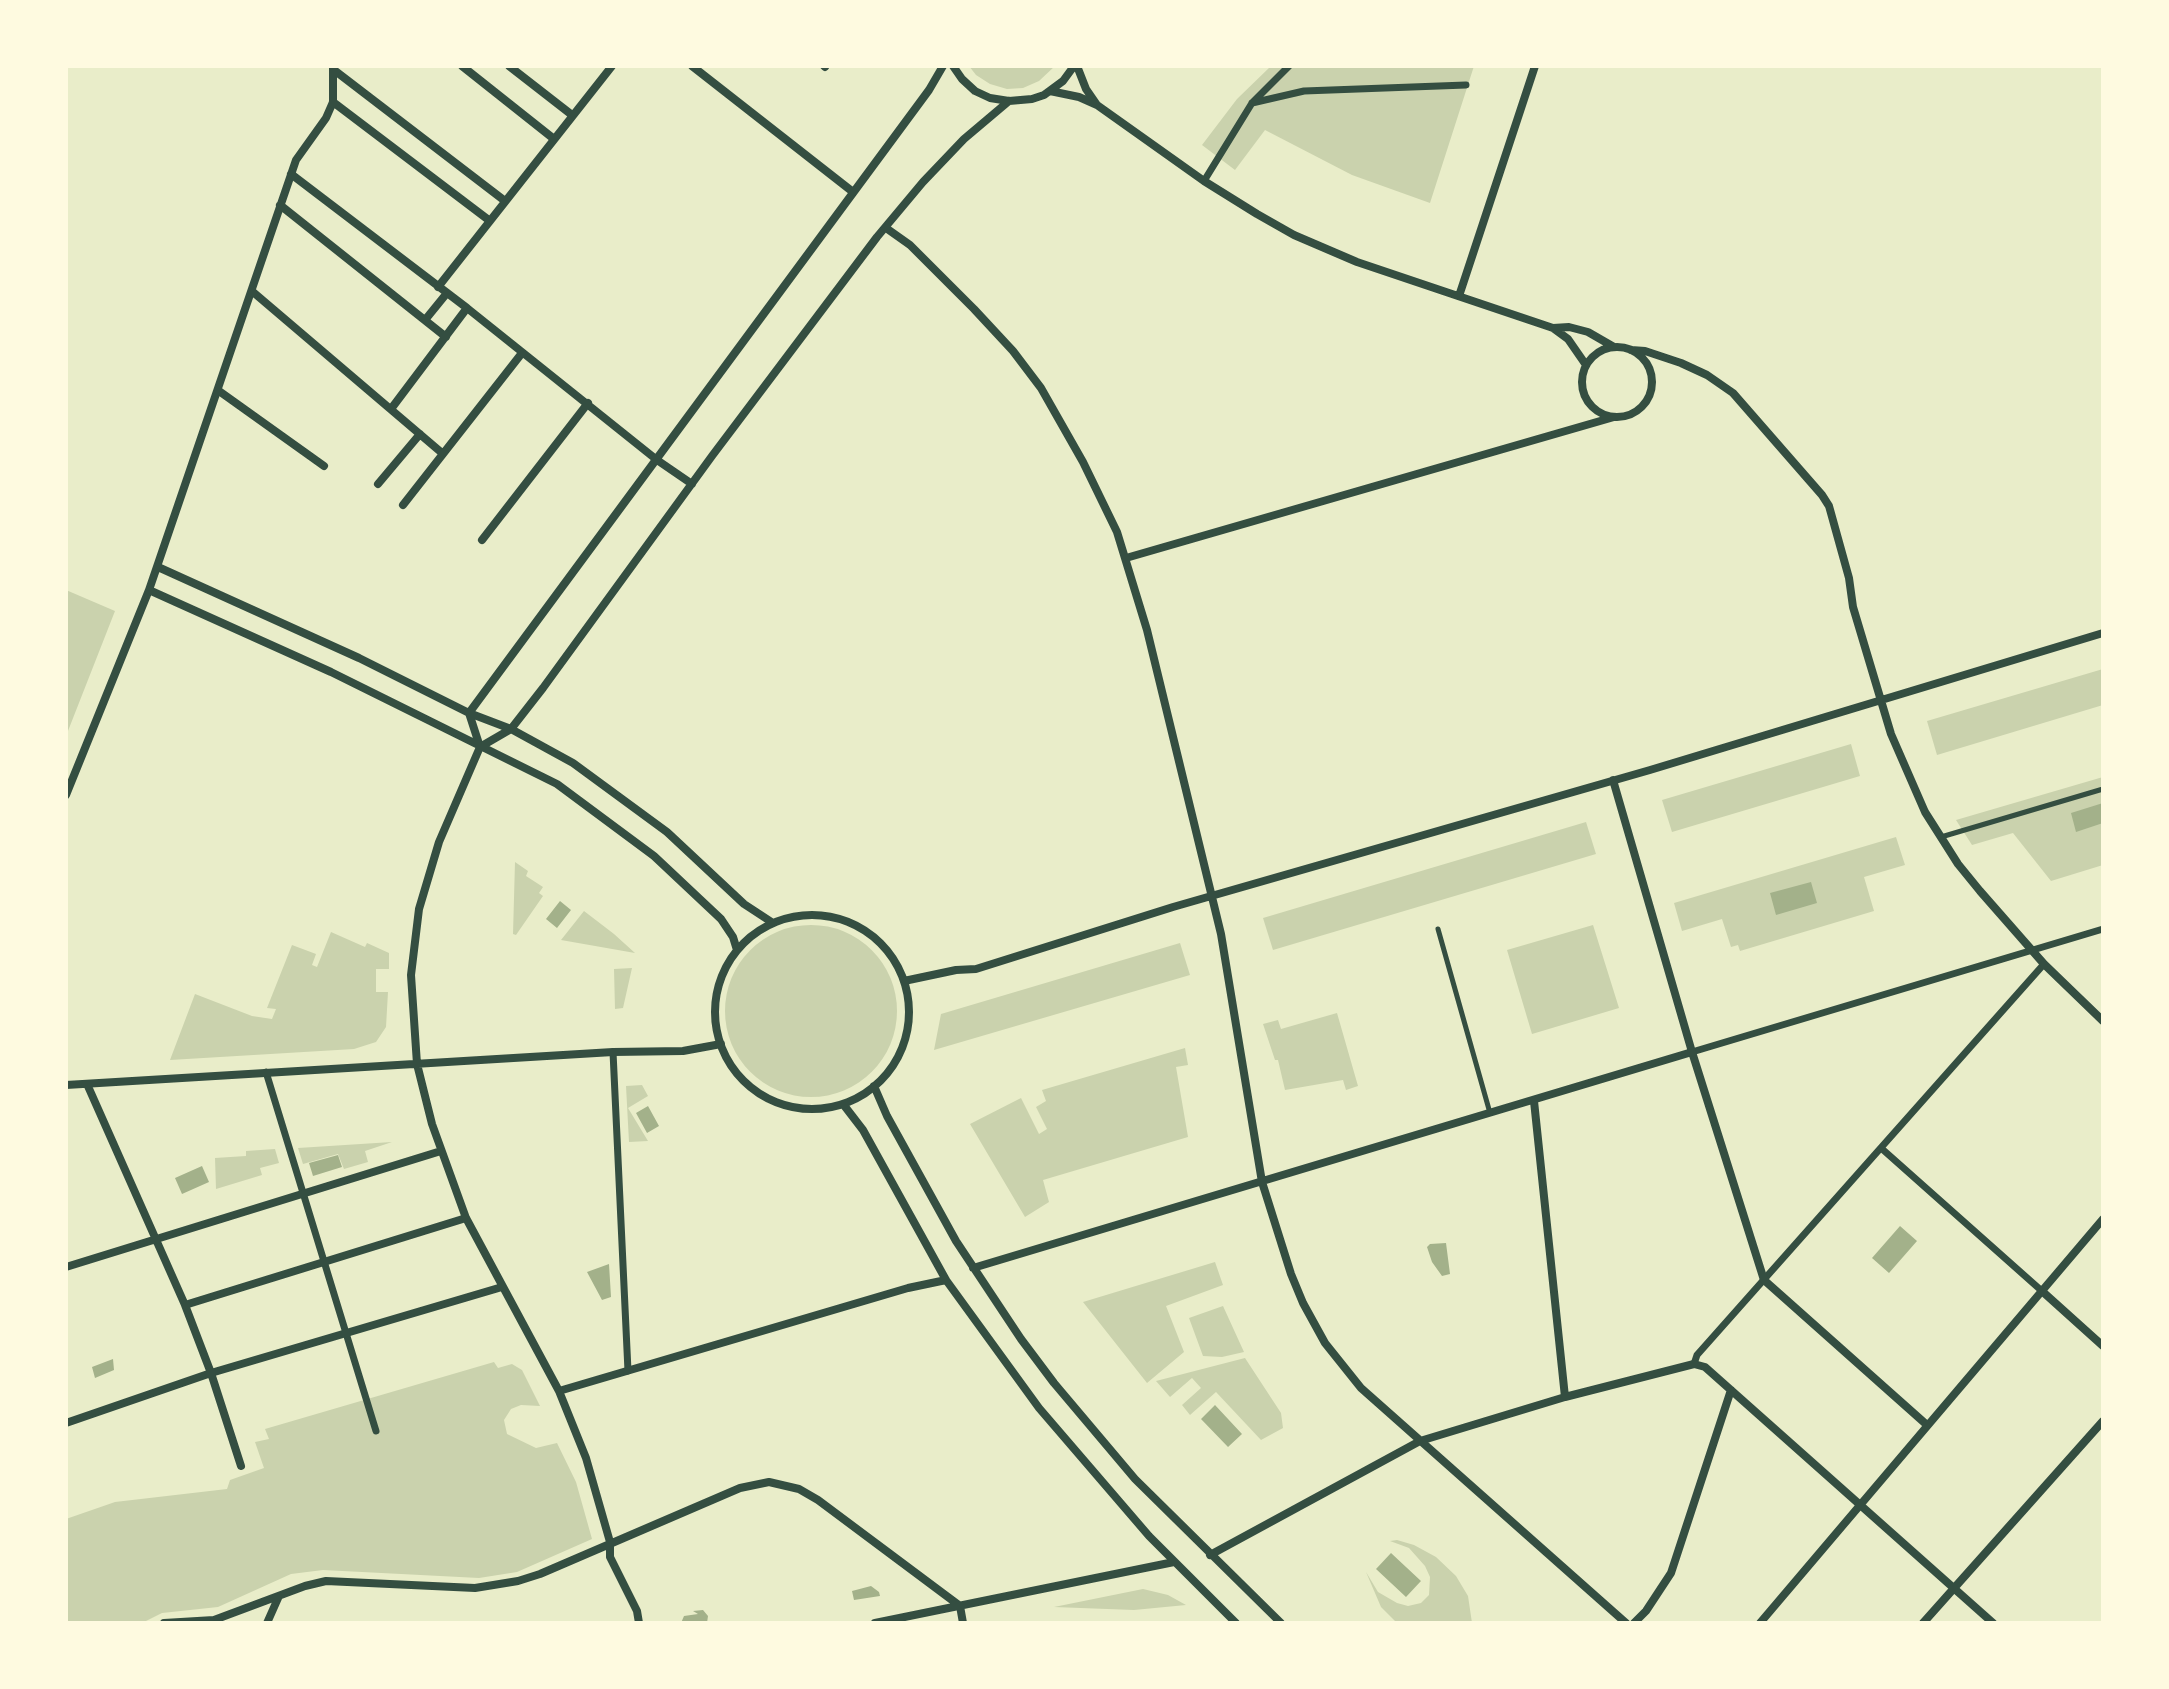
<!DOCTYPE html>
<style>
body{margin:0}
#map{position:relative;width:2169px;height:1689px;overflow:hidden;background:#e9edc9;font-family:"Asap Condensed",sans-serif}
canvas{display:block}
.frame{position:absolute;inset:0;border:68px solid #fefae0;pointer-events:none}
</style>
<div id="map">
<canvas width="2169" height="1689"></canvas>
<div class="frame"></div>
</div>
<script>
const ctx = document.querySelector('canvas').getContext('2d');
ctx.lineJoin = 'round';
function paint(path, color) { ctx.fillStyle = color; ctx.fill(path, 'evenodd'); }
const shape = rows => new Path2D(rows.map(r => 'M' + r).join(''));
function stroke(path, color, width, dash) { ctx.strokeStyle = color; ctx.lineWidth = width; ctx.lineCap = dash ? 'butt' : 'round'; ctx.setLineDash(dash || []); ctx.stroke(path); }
paint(shape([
 [969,66,1055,66,1039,81,1023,88,1007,89,990,84,976,75],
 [1271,66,1474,66,1430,203,1352,175,1265,130,1235,170,1202,145,1237,99],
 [66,590,115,611,66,736],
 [2103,669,2103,705,1937,755,1927,721],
 [1851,744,1860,776,1672,832,1662,800],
 [2103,777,2103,865,2051,881,2013,833,1972,845,1956,820],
 [1586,822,1596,854,1273,950,1263,918],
 [1896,837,1905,865,1864,877,1874,911,1740,951,1738,945,1731,947,1722,919,1682,931,1674,903],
 [515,862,528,871,526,876,543,887,539,893,543,896,516,935,513,934],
 [584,911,614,934,635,953,561,940],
 [1593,925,1619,1008,1532,1034,1507,950],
 '725 1011a86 86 0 1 1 172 0a86 86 0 1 1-172 0Z',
 [331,932,365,947,367,943,389,953,389,969,376,969,376,992,388,992,386,1027,376,1042,354,1049,170,1060,195,994,252,1016,272,1019,276,1009,267,1008,292,945,316,954,312,965,317,967],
 [1180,943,1190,975,934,1050,941,1014],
 [632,968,623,1008,615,1009,614,969],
 [1337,1013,1358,1086,1346,1090,1343,1080,1285,1090,1278,1060,1275,1060,1263,1024,1278,1020,1281,1029],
 [1185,1048,1188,1065,1176,1067,1188,1137,1043,1180,1049,1202,1025,1217,970,1124,1021,1098,1039,1134,1047,1129,1036,1107,1046,1101,1042,1090],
 [642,1085,648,1096,628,1108,648,1141,629,1142,626,1086],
 [392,1142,365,1151,368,1162,344,1169,338,1154,303,1164,298,1148],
 [275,1149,279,1163,260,1168,262,1175,216,1189,215,1158,246,1156,246,1151],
 [1215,1262,1223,1285,1166,1306,1184,1352,1147,1383,1083,1302],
 [1223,1306,1244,1352,1222,1357,1203,1356,1189,1318],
 [1245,1358,1281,1413,1283,1428,1261,1440,1216,1392,1190,1415,1182,1405,1201,1388,1192,1378,1170,1397,1156,1381],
 [494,1362,498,1368,512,1364,522,1370,540,1406,521,1405,511,1409,504,1420,507,1434,536,1448,557,1443,576,1482,592,1539,517,1572,479,1578,323,1570,291,1574,218,1607,162,1613,142,1623,66,1623,66,1519,115,1502,227,1489,230,1480,264,1468,255,1442,269,1439,265,1429],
 [1397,1540,1414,1545,1436,1557,1456,1576,1468,1596,1472,1623,1397,1623,1381,1607,1366,1572,1378,1592,1397,1603,1408,1606,1421,1603,1429,1595,1430,1577,1425,1566,1409,1548,1390,1541],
 [1143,1589,1168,1595,1186,1605,1134,1610,1054,1607]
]), '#cad2ad');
paint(shape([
 [2103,803,2103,823,2076,832,2071,813],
 [1811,882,1817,903,1776,915,1770,893],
 [560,901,571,910,557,928,546,919],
 [648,1106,659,1126,647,1133,636,1113],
 [338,1155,342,1167,313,1176,309,1163],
 [202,1166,209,1182,182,1194,175,1178],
 [1900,1226,1917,1241,1889,1273,1872,1258],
 [1446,1243,1450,1274,1442,1276,1432,1262,1427,1247,1430,1244],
 [609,1264,611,1297,602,1300,587,1272],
 [113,1359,114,1370,95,1378,92,1367],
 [1215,1405,1242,1434,1228,1447,1201,1419],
 [1391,1553,1421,1581,1406,1597,1376,1569],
 [871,1586,879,1592,880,1596,854,1600,852,1591],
 [703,1610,708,1616,707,1623,681,1623,684,1616,698,1614,693,1611]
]), '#a3b18a');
stroke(shape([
 [1941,837,2103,789],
 [1438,929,1490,1113]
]), '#344e41', 5);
stroke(shape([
 [1252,103,1304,91,1466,85],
 [1204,181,1252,103,1289,66],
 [613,1052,628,1371],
 [1692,1052,2103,929],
 [266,1072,376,1431],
 [1881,1148,2043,1292],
 [1694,1364,1697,1355,2044,964]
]), '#344e41', 7);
stroke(shape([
 [462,66,554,139],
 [509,66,572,115],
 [692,66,853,192],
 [824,66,825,67],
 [953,66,962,79,975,91,990,98,1009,101,1032,99,1044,95,1063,81,1074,66],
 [1077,66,1086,89,1097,105,1204,181,1257,214,1294,235,1357,262,1553,328,1568,339,1586,365],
 [334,70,505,201],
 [1050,91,1079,97,1097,105],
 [333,102,490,221],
 [291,174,467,308,657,460,692,484],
 [280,205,446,337],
 [886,228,910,245,974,309,1013,351,1041,388,1083,462,1117,532,1147,630,1221,934,1262,1182,1291,1274,1303,1303,1325,1343,1361,1388,1626,1623],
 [438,287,612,66],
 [253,292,442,453],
 [1459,296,1535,66],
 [425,320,447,293],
 [1553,328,1569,327,1588,332,1614,347],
 '1582 382a35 35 0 1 1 70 0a35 35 0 1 1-70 0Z',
 [1631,350,1645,351,1681,363,1707,375,1733,393,1822,495,1829,506,1849,578,1853,607,1891,734,1925,812,1958,864,1980,891,2044,964,2103,1021],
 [219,391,324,466],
 [391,409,467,308],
 [378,484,420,434],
 [403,505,522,353],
 [482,540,588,403],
 [1126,558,1614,417],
 [158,567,359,658,469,713,511,729,573,763,667,832,744,904,773,923],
 [149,590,331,672,557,784,654,856,721,919,733,937,737,950],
 [469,713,929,90,943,66],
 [469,713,480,747],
 [1613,780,1692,1052,1764,1280,1927,1425],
 [66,795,149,590,296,160,326,118,333,102,333,66],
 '715 1012a97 97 0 1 1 194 0a97 97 0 1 1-194 0Z',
 [904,981,956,970,976,969,1173,907,1650,770,2103,633],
 [87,1084,185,1305,211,1373,241,1466],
 [66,1085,613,1052,683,1051,721,1044],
 [874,1086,887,1116,956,1241,1021,1339,1054,1383,1135,1479,1281,1623],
 [1534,1101,1565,1397],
 [843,1104,863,1130,946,1280,1039,1408,1149,1536,1236,1623],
 [66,1267,441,1151],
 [973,1268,1692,1052],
 [2043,1292,2103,1346],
 [185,1305,466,1218],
 [559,1391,908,1288,946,1280],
 [66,1423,211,1373,502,1287],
 [1210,1555,1420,1441,1565,1397,1694,1364,1705,1367,1993,1623],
 [960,1606,963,1623],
 [164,1623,214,1620,305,1586,326,1581,475,1588,518,1581,540,1574,740,1488,769,1482,799,1489,818,1500,960,1606],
 [267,1623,279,1596],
 [639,1623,637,1611,610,1557,610,1542,586,1458,559,1391,466,1218,432,1124,417,1064,411,975,419,909,439,842,480,747,511,729,543,688,712,456,877,237,923,182,964,139,1009,101],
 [875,1623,1174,1562],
 [1634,1623,1646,1611,1671,1573,1731,1390],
 [1760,1623,2103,1219],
 [1923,1623,2103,1421]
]), '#344e41', 8);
</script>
